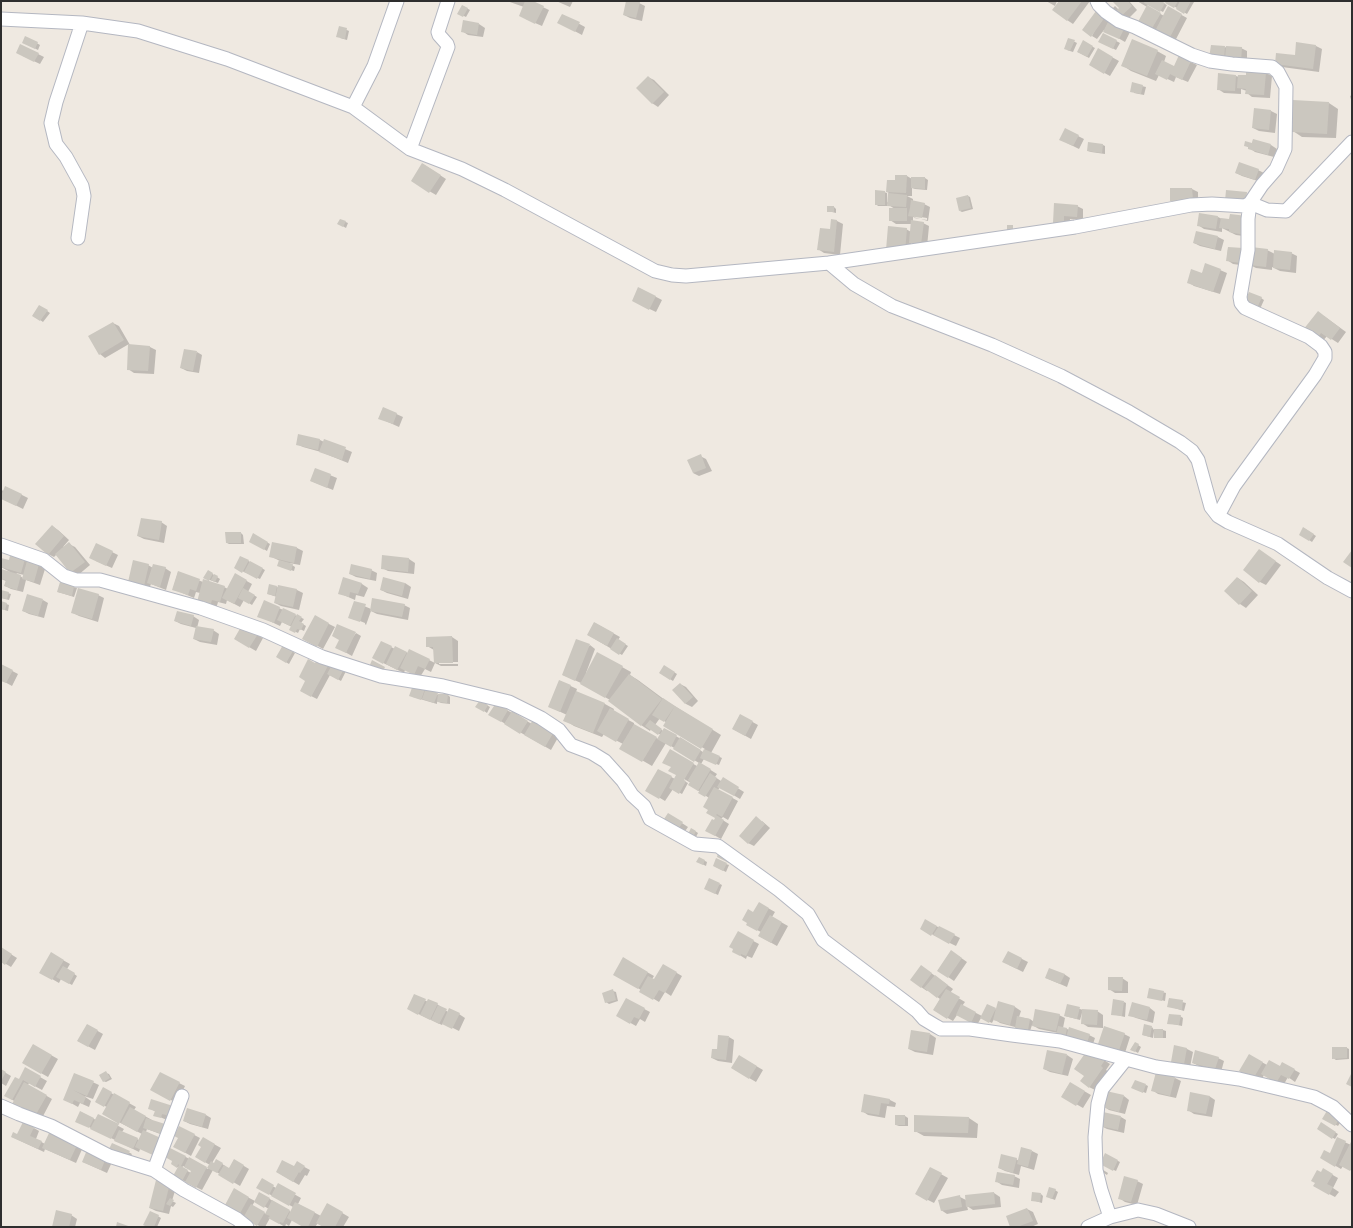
<!DOCTYPE html>
<style>
body{margin:0}
#map{position:relative;width:1353px;height:1228px;overflow:hidden;background:#efe9e1;font-family:Manrope,sans-serif}
canvas{display:block}
.frame{position:absolute;inset:0;border:2px solid #2e2e2e;pointer-events:none}
</style>
<div id="map">
<canvas width="1353" height="1228"></canvas>
<div class="frame"></div>
</div>
<script>
const ctx = document.querySelector('canvas').getContext('2d');
ctx.lineJoin = 'round';
function paint(path, color) { ctx.fillStyle = color; ctx.fill(path, 'evenodd'); }
const shape = rows => new Path2D(rows.map(r => 'M' + r).join(''));
function stroke(path, color, width, dash) { ctx.strokeStyle = color; ctx.lineWidth = width; ctx.lineCap = dash ? 'butt' : 'round'; ctx.setLineDash(dash || []); ctx.stroke(path); }
paint(shape([
 [507,1,530,1,549,10,542,26,526,19,524,7],
 [556,1,573,1,570,7],
 [627,1,639,3,645,6,642,21,630,18,624,15],
 [1046,1,1057,1,1055,6],
 [1060,1,1090,1,1073,24,1067,20],
 [1116,1,1129,1,1137,10,1125,22,1110,11,1115,6,1119,10,1121,8],
 [1137,1,1159,1,1167,5,1163,12,1148,4,1147,6,1164,16,1169,8,1187,18,1175,41,1139,21,1147,7],
 [1167,1,1192,1,1194,2,1187,14,1167,2],
 [463,6,470,10,466,17,458,13],
 [563,15,585,27,582,35,565,26],
 [1102,15,1130,32,1125,42,1104,30,1097,39,1092,36],
 [479,24,485,28,483,37,468,35,462,31],
 [340,27,349,31,347,40,340,38],
 [1103,34,1120,43,1116,50,1100,42],
 [26,37,40,45,38,50,26,44],
 [1069,39,1077,43,1073,52,1067,50],
 [1083,42,1095,48,1089,58,1078,52],
 [1316,46,1322,49,1319,72,1282,67,1276,64,1296,56],
 [1225,47,1227,48,1241,48,1247,51,1247,64,1210,58],
 [1099,50,1119,61,1110,76,1090,65],
 [1157,51,1166,56,1164,62,1175,67,1180,57,1197,65,1188,82,1176,77,1174,82,1159,75,1156,81,1131,71,1122,65],
 [38,54,44,57,40,64,23,56],
 [1266,73,1272,76,1270,98,1252,97,1247,93,1247,91,1241,89,1241,94,1224,93,1218,89,1236,76,1239,77],
 [648,77,654,80,669,95,658,107,652,103],
 [1133,84,1146,87,1144,95,1134,93],
 [1352,95,1352,103,1350,96],
 [1329,103,1338,109,1336,138,1302,137,1293,131],
 [1255,109,1271,111,1277,114,1275,133,1259,131,1253,128],
 [1078,136,1084,139,1079,149,1067,143],
 [1253,140,1271,145,1277,149,1274,157,1255,152,1245,145,1252,144],
 [1103,145,1105,146,1105,154,1091,152,1088,151],
 [423,164,446,179,436,195,412,181],
 [1258,170,1264,173,1261,182,1242,176,1236,173],
 [907,176,912,179,912,178,925,178,928,180,927,190,915,189,912,188,912,196,907,196,913,199,913,201,924,204,930,207,928,221,913,217,913,221,923,223,929,226,927,247,916,246,911,243,911,254,893,253,906,229,911,232,912,224,896,224,890,220,895,209,887,204,887,206,878,206,876,204,884,192,887,193,887,202,889,203,889,193,887,192,895,181],
 [914,216,927,218,927,220,914,218],
 [1192,189,1198,192,1198,204,1177,204,1171,201],
 [968,196,970,197,973,209,962,212,960,211],
 [1077,206,1083,209,1083,220,1070,219,1069,227,1060,226,1054,223],
 [834,207,836,209,836,213,828,211],
 [1218,217,1222,219,1251,237,1236,235,1222,228,1222,232,1204,229,1198,225],
 [341,220,348,223,346,228,339,224],
 [832,220,837,221,843,224,840,255,824,253,818,249,831,230],
 [1218,237,1224,240,1221,251,1200,246,1194,243],
 [1228,248,1247,266,1233,264,1227,260],
 [1267,250,1275,254,1291,253,1297,256,1296,273,1280,271,1272,267,1272,270,1256,268,1250,265],
 [1206,264,1227,273,1220,294,1194,286,1188,282,1202,274],
 [639,288,662,300,656,312,639,304],
 [1261,298,1264,300,1260,309,1248,304],
 [40,306,50,313,43,322,33,315],
 [1324,316,1346,332,1338,343,1327,336,1322,342,1317,339],
 [113,323,119,326,130,345,150,347,156,350,154,374,134,373,128,369,129,344,105,358,100,354],
 [197,352,202,355,199,373,187,371,181,368],
 [383,408,403,417,399,427,379,418],
 [320,440,324,442,324,440,352,452,348,463,321,452,303,447,297,444],
 [700,456,706,459,712,471,699,476,693,473],
 [315,469,337,478,333,490,311,481],
 [6,487,28,498,23,509,1,498,1,490,4,491],
 [161,522,167,526,164,543,144,539,138,536],
 [52,526,58,530,69,540,63,547,69,544,75,547,90,565,77,576,71,572,57,554,54,557,48,554],
 [1304,528,1316,536,1312,542,1300,534],
 [241,533,243,535,244,544,229,544,227,543],
 [254,535,270,544,267,551,250,541],
 [297,548,303,551,300,565,289,563,295,567,294,571,281,567,280,561,270,556],
 [1259,550,1281,565,1266,585,1260,582],
 [112,552,118,555,112,568,96,561],
 [26,556,31,563,39,565,45,569,40,585,26,580,23,592,11,589,5,586,6,581,1,579,1,570,10,572,1,567,1,562,9,561],
 [16,573,24,575,23,578],
 [383,556,409,559,415,563,414,574,388,571,382,568],
 [241,557,265,570,260,579,235,568],
 [148,565,153,568,165,568,171,572,166,590,151,584,149,589,135,585],
 [371,570,377,573,376,581,356,577,350,574],
 [208,571,220,579,218,583,207,579],
 [178,572,203,582,224,587,228,589,236,575,252,584,248,592,257,597,252,605,244,600,240,607,227,600,226,604,218,602,216,609,204,605,200,593,196,592,194,598,173,589],
 [344,578,362,584,368,588,364,597,356,595,355,600,339,593],
 [1238,578,1244,582,1258,595,1246,608,1240,604,1226,591],
 [61,583,77,588,74,597,58,592],
 [405,583,411,587,408,599,387,593,381,590],
 [276,587,297,590,303,593,299,610,281,606,275,603,277,597,268,594],
 [1,591,11,594,9,600,1,598],
 [98,595,104,598,98,622,79,616,73,613],
 [43,600,48,603,44,618,29,614,23,611],
 [1,602,9,605,8,611,1,609],
 [265,602,304,619,301,623,306,626,304,631,300,629,298,633,290,629,292,627,282,622,280,626,259,616],
 [355,602,371,609,404,605,410,608,408,620,377,614,371,611,366,625,365,624,365,623,355,619,355,620,350,618],
 [193,616,199,620,197,628,213,630,219,634,217,645,200,642,194,639,196,628,181,624,175,621],
 [315,617,335,627,323,649,304,638],
 [595,623,620,637,618,640,628,646,622,655,588,635],
 [242,626,263,638,256,651,235,639],
 [356,633,361,636,352,656,343,651],
 [452,637,458,641,458,666,441,666,435,663,431,672,425,669,420,677,405,670,404,673,379,661,381,642,395,649,395,647,408,653,429,660,435,663,434,650,427,646,427,638],
 [439,662,458,662,458,664,439,664],
 [590,645,595,649,586,673,622,667,631,672,630,675,638,680,665,700,721,735,711,753,722,758,719,765,704,759,701,764,717,774,715,777,721,781,723,779,744,792,740,799,720,787,718,790,738,801,728,820,723,817,721,819,729,824,721,839,707,831,716,818,709,809,709,798,690,785,691,783,670,771,672,767,670,751,697,766,699,763,666,743,652,766,621,748,623,744,604,734,602,737,574,726,565,720,567,715,550,707,560,681,577,689,576,692,605,704,614,709,613,712,634,723,634,725,658,739,661,735,651,729,650,731,641,725,610,700,581,683,563,675],
 [660,718,667,723,665,726,705,749,703,752,664,729,663,731,655,725],
 [283,646,295,653,289,664,277,657],
 [318,659,346,671,341,681,330,675,317,699,301,691],
 [1,665,18,674,12,686,1,680],
 [664,666,677,674,673,681,660,673],
 [680,684,686,687,698,701,692,707,686,704,674,690],
 [413,686,439,695,448,695,450,697,450,704,441,703,437,701,437,704,413,697],
 [480,701,490,707,487,713,477,706],
 [496,704,532,724,560,734,551,750,490,715],
 [740,715,758,725,751,739,733,729],
 [658,770,675,779,676,777,688,783,682,794,673,789,665,801,647,790],
 [668,814,688,827,683,834],
 [762,821,770,828,754,846,748,843],
 [692,829,698,833,696,837,689,833],
 [699,858,707,862,706,866,698,862],
 [726,864,729,865,726,872,716,867],
 [720,884,722,885,718,895,708,890],
 [759,903,775,912,772,917,788,926,777,946,759,936,761,932,747,925],
 [926,921,960,938,956,946,921,929],
 [738,933,759,944,752,958,747,956,746,959,733,951],
 [1,948,17,958,11,967,1,961],
 [1008,952,1028,962,1023,972,1009,965],
 [52,954,70,964,67,969,77,976,72,985,61,979,59,983,40,972],
 [957,955,967,962,954,981,938,970],
 [624,959,654,976,652,979,654,981,663,965,682,976,671,996,665,992,659,1002,641,991,641,990,615,974],
 [927,970,953,989,950,993,965,1002,962,1006,982,1016,987,1005,997,1010,999,1003,1015,1007,1021,1011,1019,1017,1030,1019,1034,1022,1059,1015,1065,1018,1063,1028,1089,1035,1095,1038,1092,1047,1058,1033,1039,1029,1032,1025,1030,1031,1000,1023,994,1019,992,1023,981,1018,977,1025,957,1015,953,1021,934,1010,940,999,928,990,927,991,921,987],
 [1064,974,1070,978,1067,987,1046,978],
 [1122,978,1128,982,1128,993,1115,993,1109,989],
 [1150,989,1166,993,1165,1001,1149,997],
 [613,991,616,992,618,1001,609,1004,606,1002],
 [415,995,428,1002,437,1004,448,1012,459,1014,465,1018,459,1031,443,1023,442,1025,414,1012],
 [1169,999,1186,1003,1184,1011,1168,1006],
 [627,1000,650,1012,645,1022,640,1019,636,1026,618,1016],
 [1124,1002,1126,1003,1125,1017,1112,1014],
 [1068,1005,1083,1010,1097,1011,1103,1015,1103,1028,1088,1027,1082,1023,1083,1013,1082,1013,1080,1020,1065,1016],
 [1150,1008,1155,1012,1153,1023,1136,1018,1130,1015],
 [1180,1016,1183,1018,1182,1026,1168,1023],
 [87,1025,103,1034,95,1050,78,1041],
 [1152,1027,1154,1030,1163,1030,1166,1031,1166,1038,1157,1038,1155,1037,1155,1031,1154,1031,1153,1038,1143,1035],
 [930,1034,936,1038,933,1055,915,1052,909,1049],
 [1124,1034,1130,1037,1124,1056,1104,1050],
 [729,1037,734,1040,732,1063,718,1061,712,1058],
 [1135,1043,1141,1047,1138,1053,1131,1049],
 [33,1045,58,1059,48,1077,23,1063],
 [1175,1047,1187,1049,1193,1052,1190,1067,1178,1065,1172,1061],
 [1347,1048,1349,1049,1349,1059,1336,1060,1333,1058],
 [1067,1055,1073,1059,1068,1076,1050,1072,1044,1069],
 [1249,1055,1267,1065,1280,1067,1282,1063,1300,1073,1295,1082,1288,1077,1283,1086,1264,1075,1260,1082,1240,1071],
 [739,1056,763,1070,756,1082,732,1068],
 [1101,1058,1110,1064,1106,1070,1109,1072,1095,1090,1089,1087],
 [1218,1058,1224,1061,1221,1072,1199,1066,1193,1063],
 [26,1069,47,1081,42,1090,29,1083,28,1085,52,1099,42,1118,6,1096,19,1080],
 [1,1070,11,1076,6,1086,1,1083],
 [106,1073,109,1074,112,1079,106,1082,103,1081],
 [75,1074,99,1085,93,1099,84,1096,91,1101,89,1107,80,1103,78,1107,71,1103],
 [1175,1078,1181,1081,1176,1098,1158,1094,1152,1090],
 [179,1083,185,1086,177,1103,157,1093],
 [1070,1083,1091,1095,1083,1108,1062,1096],
 [1146,1085,1148,1086,1146,1093,1135,1089],
 [111,1093,136,1107,134,1110,152,1120,168,1137,147,1129,139,1152,77,1121,81,1112,96,1120,98,1115,124,1129,122,1132,139,1140,142,1134,103,1114,107,1107,96,1102],
 [865,1095,890,1100,896,1103,895,1107,887,1106,885,1118,868,1115,862,1111],
 [1124,1096,1129,1100,1125,1114,1109,1110,1103,1106],
 [1209,1096,1215,1100,1212,1117,1194,1114,1188,1110],
 [172,1107,167,1120,155,1115,156,1112,149,1108],
 [206,1115,211,1118,208,1129,190,1124,184,1121],
 [896,1116,905,1116,908,1118,908,1126,899,1126,896,1125],
 [1121,1117,1126,1120,1124,1133,1107,1129,1101,1126],
 [969,1118,978,1124,977,1138,924,1136,915,1131],
 [1324,1118,1343,1118,1338,1126],
 [1321,1124,1338,1134,1335,1139,1318,1129],
 [179,1127,200,1138,191,1156,175,1147,179,1138],
 [34,1128,39,1131,36,1139,45,1144,51,1132,83,1147,76,1163,45,1149,44,1152,12,1137],
 [203,1138,221,1148,212,1163,214,1164,217,1160,229,1169,234,1160,249,1169,240,1186,213,1170,202,1190,174,1176,179,1168,172,1164,173,1161,171,1149,208,1169,210,1165,196,1157,202,1147],
 [183,1166,192,1171,191,1173,182,1168],
 [1338,1139,1351,1145,1352,1143,1352,1171,1343,1166,1341,1169,1322,1158,1331,1154],
 [113,1144,132,1154,129,1159],
 [1032,1151,1038,1154,1034,1170,1021,1166,1019,1175,1005,1171,999,1168,1016,1159,1019,1161],
 [87,1152,112,1162,107,1173,83,1162],
 [1106,1155,1120,1162,1116,1171,1101,1164],
 [297,1163,310,1170,307,1176,305,1175,299,1185,277,1172,294,1167],
 [930,1168,948,1178,934,1203,916,1194],
 [1100,1168,1108,1173,1107,1175,1099,1170],
 [1324,1170,1338,1178,1333,1188,1339,1192,1335,1197,1314,1186],
 [1014,1176,1020,1179,1019,1188,1002,1185,996,1181],
 [262,1180,276,1188,278,1185,301,1198,298,1204,321,1216,327,1204,349,1217,343,1227,325,1227,318,1223,315,1227,305,1227,292,1220,289,1226,286,1224,285,1227,270,1218,265,1227,261,1227,225,1206,234,1190,255,1201,252,1206,266,1214,269,1209,255,1201,260,1193,291,1212,293,1207,258,1188],
 [1137,1181,1143,1184,1137,1205,1125,1202,1119,1198],
 [170,1184,176,1187,172,1201,176,1203,173,1207,171,1206,169,1214,156,1211,150,1208],
 [1055,1190,1058,1192,1055,1200,1050,1198],
 [994,1193,1000,1197,1001,1207,973,1210,967,1206,968,1210,947,1214,941,1210,960,1197,966,1200],
 [1041,1194,1043,1196,1042,1203,1032,1200],
 [1027,1209,1033,1212,1038,1224,1031,1227,1011,1227],
 [151,1212,161,1218,157,1227,149,1227],
 [71,1215,77,1219,75,1227,53,1227]
]), '#0003');
paint(shape([
 [525,1,533,1,544,6,535,24,519,16],
 [626,1,640,2,636,18,623,15],
 [1059,1,1082,1,1067,21,1052,10],
 [1114,1,1128,1,1132,6,1118,19,1113,14,1119,8,1113,2],
 [1145,1,1161,1,1165,3,1160,12,1144,3],
 [1166,1,1178,1,1174,8,1165,3],
 [1180,1,1191,1,1184,14,1176,9],
 [462,5,468,8,463,17,457,14],
 [1147,5,1161,13,1151,30,1138,22],
 [1168,6,1182,14,1169,39,1155,31],
 [1096,11,1105,17,1091,37,1082,30],
 [562,14,580,22,575,32,557,23],
 [463,20,479,23,477,35,461,32],
 [1109,20,1125,27,1119,39,1103,32],
 [339,26,347,28,345,39,336,37],
 [1103,33,1117,40,1113,49,1098,42],
 [25,36,38,42,35,49,22,43],
 [1068,38,1075,40,1070,51,1064,49],
 [1132,39,1158,50,1147,76,1121,66],
 [1083,40,1093,46,1087,57,1077,52],
 [1296,42,1316,45,1313,69,1275,64,1276,53,1295,55],
 [20,44,39,53,34,62,16,53],
 [1211,45,1225,46,1224,60,1209,58],
 [1226,46,1242,47,1241,61,1225,60],
 [1098,48,1113,57,1104,74,1089,65],
 [1179,55,1191,61,1182,80,1170,74,1167,80,1155,74,1162,60,1174,66],
 [1246,70,1266,72,1264,95,1245,94,1246,89,1237,88,1238,75,1246,75],
 [1218,73,1236,75,1235,91,1217,90],
 [648,76,664,92,652,104,636,88],
 [1132,82,1143,85,1141,94,1130,92],
 [1293,100,1329,102,1327,134,1292,132],
 [1254,108,1271,110,1269,130,1252,128],
 [1065,128,1079,135,1073,146,1059,140],
 [1253,139,1271,144,1268,155,1248,149,1248,147,1244,146,1245,141,1252,143],
 [1088,142,1103,144,1102,153,1087,151],
 [1239,162,1259,169,1255,180,1235,173],
 [422,163,441,175,429,193,411,181],
 [895,175,907,175,906,193,886,192,887,180,895,180],
 [911,177,925,177,925,189,911,188],
 [1170,188,1192,188,1193,201,1170,201],
 [875,190,885,191,885,205,875,205],
 [1226,190,1247,192,1246,203,1225,201],
 [888,193,907,195,906,207,887,206],
 [968,195,971,208,959,211,956,198],
 [911,200,925,203,922,218,908,216,910,208,911,208,910,208],
 [1054,203,1078,205,1077,217,1064,216,1064,224,1053,223],
 [827,206,834,206,834,212,827,212],
 [889,208,907,208,907,221,889,221],
 [1199,213,1218,216,1216,229,1197,226],
 [1230,214,1247,216,1245,235,1229,232,1229,229,1219,228,1221,218,1229,219],
 [340,219,346,221,343,227,337,224],
 [831,219,837,220,834,252,817,250,820,228,830,229],
 [911,220,924,222,921,244,909,243],
 [1007,225,1013,225,1013,232,1007,232],
 [888,226,907,228,905,252,886,250],
 [1196,231,1218,236,1215,249,1193,243],
 [1228,247,1243,248,1241,263,1226,261],
 [1251,247,1268,249,1266,267,1249,265],
 [1274,250,1292,252,1290,270,1273,268],
 [1205,263,1221,269,1213,292,1187,283,1191,269,1202,273],
 [638,287,656,296,649,310,632,301],
 [1249,292,1262,297,1257,308,1244,303],
 [39,305,48,310,40,321,32,316],
 [1318,311,1340,328,1331,340,1321,333,1316,340,1303,330],
 [113,322,124,340,99,355,88,336],
 [128,344,150,346,148,371,127,370],
 [184,349,197,351,193,371,180,368],
 [383,407,397,413,393,424,378,419],
 [298,434,320,439,318,450,296,445],
 [324,439,346,447,342,460,319,452],
 [701,454,706,468,693,473,687,460],
 [315,468,331,474,327,488,310,481],
 [5,486,22,494,16,506,1,499,1,496],
 [141,518,162,521,159,540,137,536],
 [52,525,64,536,48,555,35,544],
 [1303,527,1314,534,1309,541,1299,535],
 [225,532,241,532,241,543,226,543],
 [253,533,268,542,264,550,249,542],
 [69,542,85,562,70,573,55,554],
 [272,542,297,547,294,563,269,557],
 [96,543,113,551,106,566,89,558],
 [1259,549,1276,561,1259,583,1243,570],
 [1352,550,1352,568,1343,562],
 [11,551,26,555,21,573,1,567,1,558,9,560],
 [382,555,409,558,408,572,381,569],
 [240,556,249,560,242,573,234,568],
 [133,560,149,564,144,586,128,582],
 [279,560,293,564,291,571,277,566],
 [27,561,39,564,34,582,22,579],
 [250,561,263,568,257,579,244,572],
 [153,564,166,567,160,587,147,583],
 [351,564,372,569,370,579,349,574],
 [1,569,21,575,17,590,4,586,6,580,1,579],
 [208,570,213,573,209,581,203,578],
 [178,571,200,579,196,591,190,589,188,595,172,590],
 [235,573,247,580,234,604,222,598],
 [214,574,218,576,215,582,211,580],
 [343,577,362,583,358,594,350,592,349,597,338,594],
 [383,577,405,583,402,596,380,590],
 [1237,577,1252,591,1239,605,1224,591],
 [203,579,225,586,220,602,212,600,210,606,197,602],
 [60,582,74,586,72,596,57,592],
 [269,584,277,586,275,596,267,594],
 [278,585,297,589,293,607,274,603],
 [78,588,99,594,92,619,71,613],
 [243,588,255,595,249,604,238,598],
 [1,590,9,592,7,599,1,598],
 [27,594,43,599,38,616,22,611],
 [372,598,405,604,402,617,370,611],
 [264,600,280,607,274,623,257,617],
 [1,601,7,603,5,610,1,609],
 [354,601,366,604,360,622,348,618],
 [283,608,296,614,290,626,277,620],
 [177,611,194,615,191,626,174,621],
 [297,614,302,617,299,621,304,624,301,630,297,629,295,633,289,630],
 [315,615,329,623,317,647,302,639],
 [594,622,614,633,607,646,587,635],
 [337,624,356,632,346,653,335,648,339,640,332,636],
 [242,625,258,634,249,648,234,639],
 [196,626,214,629,211,642,193,639],
 [452,636,453,663,434,663,433,647,426,647,426,637],
 [617,638,626,644,619,655,610,649],
 [576,639,590,644,575,681,562,675],
 [381,641,392,646,383,664,372,658],
 [283,645,293,651,286,663,276,657],
 [395,646,407,652,397,670,386,664],
 [409,649,430,659,425,669,418,666,414,675,400,668],
 [597,652,623,666,605,698,580,684],
 [318,658,329,664,311,697,300,691,305,681,299,677,308,659,315,663],
 [372,660,385,667,382,674,369,667],
 [333,663,344,669,338,680,327,674],
 [1,664,13,670,6,683,1,681],
 [664,665,675,672,670,680,659,673],
 [629,674,662,699,641,726,608,701],
 [559,680,571,685,560,712,548,707],
 [680,683,693,697,685,704,672,690],
 [413,685,425,689,421,700,409,696],
 [426,688,438,693,434,703,422,699],
 [576,691,605,703,593,733,563,721],
 [438,694,448,694,447,703,437,702],
 [663,698,675,706,664,722,652,715],
 [480,700,488,705,484,712,475,707],
 [496,703,508,710,501,722,488,715],
 [675,706,713,729,701,749,663,726],
 [610,708,629,719,616,742,597,731],
 [512,711,528,721,520,734,504,724],
 [740,714,753,721,745,736,732,729],
 [534,718,555,730,545,747,524,735],
 [650,720,662,729,658,735,645,726],
 [634,724,657,737,642,762,619,749],
 [664,728,677,735,671,747,657,739],
 [680,737,701,750,694,762,673,749],
 [670,749,694,763,684,780,686,781,679,794,669,788,676,775,668,771,671,767,662,763],
 [704,749,720,756,716,765,700,758],
 [699,762,711,769,698,791,688,785,690,782,688,780],
 [658,769,672,776,659,799,645,791],
 [710,773,717,778,705,797,698,793],
 [723,777,739,787,734,796,717,787],
 [714,787,733,797,722,817,717,814,716,815,724,820,715,836,705,831,712,819,714,820,715,818,706,813,708,810,703,807],
 [668,813,683,822,677,831,662,822],
 [756,816,765,824,748,844,739,836],
 [691,828,696,831,693,837,688,834],
 [718,853,731,859,729,863,717,857],
 [699,857,705,860,703,865,696,862],
 [716,858,727,863,723,871,713,866],
 [709,878,720,883,715,894,704,889],
 [759,902,769,908,757,931,746,925,747,923,742,920,748,909,753,912],
 [770,915,782,922,771,943,758,936],
 [925,919,937,926,931,936,920,929],
 [939,926,955,934,949,944,933,935],
 [738,931,754,940,746,956,741,954,740,956,732,952,733,949,729,947],
 [1,947,12,954,5,965,1,962],
 [951,950,962,958,948,978,937,971],
 [1008,951,1022,958,1017,969,1002,962],
 [51,952,64,960,52,980,39,973],
 [623,957,648,972,638,989,613,975],
 [663,964,677,972,665,993,659,990,653,1000,639,992,648,976,654,979],
 [921,965,932,973,921,988,910,980],
 [63,966,75,973,69,984,56,977],
 [1049,968,1065,974,1060,984,1045,978],
 [935,975,948,985,937,998,924,988],
 [1108,977,1123,977,1122,991,1108,990],
 [1149,988,1164,991,1162,1001,1147,998],
 [613,989,616,1000,605,1003,602,993],
 [946,989,960,997,947,1019,933,1010],
 [414,994,426,999,418,1015,407,1009],
 [626,998,645,1008,639,1019,634,1017,630,1024,616,1016],
 [1169,998,1183,1000,1182,1010,1167,1007],
 [428,999,438,1003,430,1020,420,1015],
 [1113,999,1124,1001,1122,1016,1111,1015],
 [998,1001,1015,1006,1010,1025,993,1020],
 [1132,1002,1150,1007,1147,1020,1128,1016],
 [961,1004,976,1012,971,1023,956,1015],
 [987,1004,996,1008,989,1023,980,1018],
 [1067,1004,1080,1007,1077,1019,1064,1016],
 [438,1005,447,1009,439,1024,431,1020],
 [449,1008,460,1013,452,1029,442,1024],
 [1035,1009,1060,1014,1056,1031,1032,1026],
 [1082,1009,1098,1010,1097,1025,1081,1024],
 [1169,1014,1181,1015,1179,1025,1167,1024],
 [1017,1016,1030,1019,1028,1030,1015,1028],
 [87,1024,98,1030,88,1047,77,1041],
 [1144,1024,1152,1026,1150,1037,1142,1035],
 [1058,1026,1067,1028,1065,1038,1056,1036],
 [1104,1026,1125,1033,1118,1053,1097,1047],
 [1069,1027,1090,1034,1086,1045,1066,1038],
 [1154,1029,1163,1029,1163,1038,1154,1038],
 [911,1030,930,1033,927,1052,908,1049],
 [718,1035,729,1036,726,1060,711,1058,712,1049,717,1049],
 [1135,1042,1139,1044,1135,1052,1130,1050],
 [33,1044,52,1055,41,1074,22,1063],
 [1174,1045,1187,1048,1184,1064,1171,1062],
 [1332,1047,1347,1047,1347,1058,1332,1059],
 [1047,1050,1067,1054,1062,1074,1043,1069],
 [1195,1050,1219,1057,1215,1069,1192,1063],
 [1086,1052,1095,1053,1105,1060,1101,1066,1103,1068,1089,1088,1080,1081,1084,1076,1074,1069],
 [1249,1054,1263,1062,1253,1079,1239,1071],
 [739,1055,757,1066,749,1079,731,1068],
 [1269,1060,1280,1066,1282,1062,1295,1069,1289,1079,1281,1075,1276,1083,1261,1074],
 [25,1067,41,1076,35,1087,23,1080,12,1100,4,1096,15,1077,19,1079],
 [1,1069,6,1072,1,1081],
 [106,1071,110,1078,103,1082,99,1075],
 [160,1072,180,1082,170,1101,150,1090],
 [1156,1072,1175,1077,1170,1096,1151,1091],
 [1352,1072,1352,1087,1346,1084],
 [74,1073,94,1081,87,1096,73,1090,86,1097,83,1104,74,1100,72,1104,63,1100],
 [1135,1080,1146,1084,1143,1093,1131,1088],
 [24,1082,47,1095,35,1116,12,1104],
 [1070,1082,1085,1091,1076,1106,1061,1097],
 [103,1087,112,1092,104,1107,95,1102],
 [1106,1091,1124,1095,1119,1112,1102,1107],
 [1190,1092,1210,1096,1206,1114,1187,1111],
 [114,1093,130,1102,119,1124,102,1114],
 [864,1094,890,1099,889,1104,881,1103,879,1115,861,1112],
 [151,1099,173,1106,170,1116,162,1114,161,1118,153,1116,155,1111,148,1109],
 [130,1107,146,1116,137,1132,121,1123],
 [187,1108,206,1114,202,1127,183,1121],
 [1328,1109,1341,1116,1335,1126,1322,1119],
 [80,1111,94,1118,89,1128,75,1122],
 [1103,1112,1121,1116,1118,1130,1100,1126],
 [98,1114,119,1124,111,1139,90,1129],
 [895,1115,905,1115,905,1125,895,1125],
 [914,1115,969,1117,968,1133,914,1132],
 [146,1118,165,1124,162,1134,143,1128],
 [23,1122,34,1127,30,1136,42,1141,38,1149,11,1137,13,1132,17,1134],
 [1321,1122,1336,1132,1332,1139,1317,1129],
 [179,1126,195,1134,185,1153,173,1147,178,1138,174,1136],
 [119,1130,138,1138,133,1149,114,1141],
 [143,1130,163,1139,155,1156,135,1147],
 [50,1131,78,1143,70,1160,42,1148],
 [203,1137,215,1144,205,1163,195,1157,201,1147,198,1145],
 [1337,1137,1346,1141,1335,1167,1320,1158,1324,1150,1330,1153],
 [1352,1140,1352,1167,1350,1171,1339,1165],
 [112,1143,130,1151,126,1158,109,1149],
 [1021,1147,1032,1150,1028,1167,1017,1164],
 [170,1148,186,1156,181,1166,188,1170,182,1181,173,1176,179,1165,178,1164,177,1168,171,1164,172,1161,165,1157],
 [87,1150,106,1158,101,1170,82,1162],
 [1105,1153,1118,1160,1113,1171,1100,1164],
 [1001,1154,1017,1158,1013,1173,998,1168],
 [189,1157,207,1167,196,1188,185,1182,191,1171,184,1167],
 [216,1159,223,1163,217,1173,207,1168,211,1161,214,1163],
 [234,1159,244,1165,233,1184,218,1175,224,1165,229,1168],
 [282,1160,294,1166,297,1161,305,1166,300,1173,299,1172,293,1182,276,1172],
 [930,1167,942,1173,927,1201,915,1194],
 [1323,1168,1333,1174,1327,1184,1333,1187,1329,1195,1313,1186,1315,1183,1311,1181,1317,1170,1321,1172],
 [997,1172,1015,1175,1013,1185,995,1182],
 [1124,1176,1138,1180,1131,1202,1118,1199],
 [262,1178,274,1185,269,1195,256,1188],
 [156,1180,170,1183,163,1211,149,1208],
 [278,1183,296,1193,289,1206,271,1196],
 [1049,1187,1056,1189,1052,1199,1046,1197],
 [234,1188,249,1197,239,1215,224,1207],
 [259,1192,270,1198,264,1208,254,1202],
 [994,1192,995,1204,966,1207,965,1195],
 [1032,1192,1041,1193,1040,1202,1031,1201],
 [960,1195,962,1207,941,1211,938,1200],
 [170,1198,174,1200,170,1206,166,1204],
 [272,1200,290,1210,283,1223,280,1222,279,1224,268,1218,270,1216,265,1214],
 [295,1202,315,1212,308,1227,303,1227,287,1218],
 [327,1203,343,1212,335,1227,323,1227,316,1223],
 [251,1204,265,1212,257,1226,243,1218],
 [1027,1208,1033,1221,1017,1227,1010,1227,1006,1216],
 [56,1210,72,1214,69,1227,52,1227],
 [150,1211,159,1215,154,1227,147,1227,143,1225],
 [117,1222,131,1227,116,1227]
]), '#cbc7bf');
const minor = shape([
 [1,19,82,23,138,31,227,59,353,107,410,149,462,169,505,190,655,271,672,275,686,276,829,263,854,284,892,306,992,345,1061,376,1129,412,1180,442,1192,451,1198,460,1211,507,1218,516,1228,522,1278,544,1328,578,1352,591],
 [353,107,374,66,397,1],
 [410,149,448,47,447,44,439,35,438,32,448,1],
 [78,238,84,196,82,186,66,157,56,144,51,123,56,102,82,23],
 [829,263,1075,227,1191,205,1212,204,1245,206,1250,203,1262,185,1276,169,1285,149,1286,87,1278,72,1272,67,1232,64,1210,61,1192,55,1135,27,1119,21,1106,12,1099,5,1097,1],
 [1218,516,1234,486,1315,375,1325,358,1325,352,1321,346,1309,337,1245,308,1241,303,1240,297,1248,250,1248,219,1250,203,1267,210,1286,211,1352,142],
 [1,545,44,560,64,576,76,580,100,580,201,608,263,630,322,657,381,676,443,686,509,702,541,718,559,730,571,745,592,753,605,761,623,781,632,795,644,806,650,819,695,844,718,846,779,890,808,914,823,940,904,1001,917,1011,924,1019,934,1025,941,1029,970,1029,1012,1035,1060,1041,1126,1059],
 [1,1106,19,1114,51,1126,109,1156,154,1170,184,1190,237,1219,247,1227],
 [154,1170,182,1096],
 [1110,1217,1138,1210,1156,1214,1189,1227],
 [1088,1227,1110,1217,1101,1190,1096,1170,1095,1137,1098,1104,1102,1089,1126,1059,1156,1067,1239,1079,1314,1097,1333,1107,1352,1125]
]);
stroke(minor, '#b4b7c1', 15);
stroke(minor, '#fff', 13);
</script>
